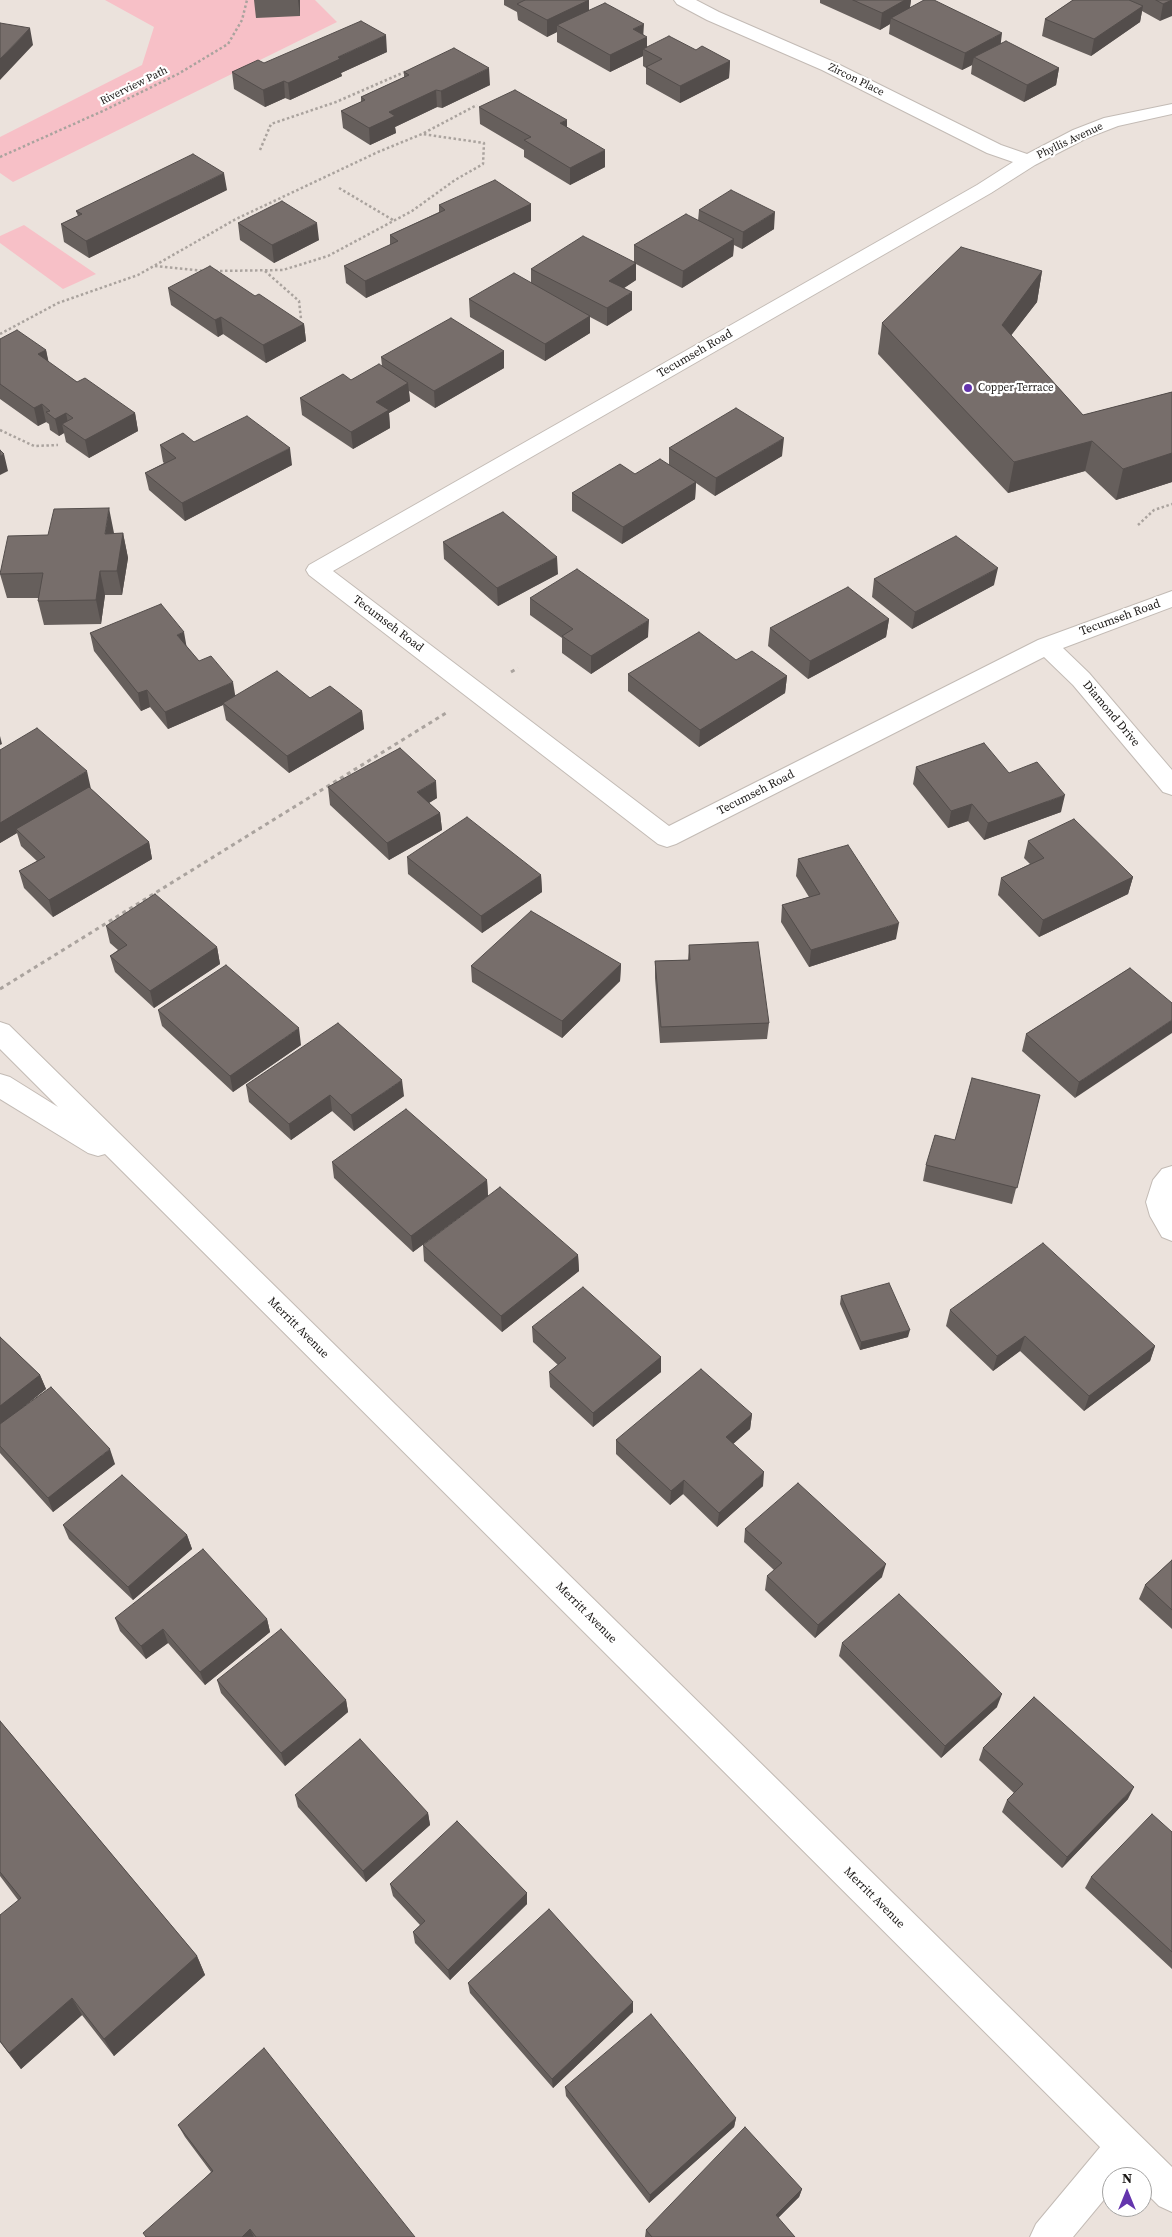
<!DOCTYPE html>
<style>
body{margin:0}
#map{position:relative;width:1172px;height:2237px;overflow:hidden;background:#ebe2dc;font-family:"Source Serif 4",serif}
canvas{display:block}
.north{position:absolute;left:1102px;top:2167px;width:50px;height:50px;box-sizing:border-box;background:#fff;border:1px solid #a4a3a2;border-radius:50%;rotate:0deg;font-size:14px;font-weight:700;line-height:20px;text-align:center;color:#1b1816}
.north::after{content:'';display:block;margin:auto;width:18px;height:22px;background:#6435ad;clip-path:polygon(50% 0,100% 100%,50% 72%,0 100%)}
</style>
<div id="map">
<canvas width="1172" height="2237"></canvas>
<div class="north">N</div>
</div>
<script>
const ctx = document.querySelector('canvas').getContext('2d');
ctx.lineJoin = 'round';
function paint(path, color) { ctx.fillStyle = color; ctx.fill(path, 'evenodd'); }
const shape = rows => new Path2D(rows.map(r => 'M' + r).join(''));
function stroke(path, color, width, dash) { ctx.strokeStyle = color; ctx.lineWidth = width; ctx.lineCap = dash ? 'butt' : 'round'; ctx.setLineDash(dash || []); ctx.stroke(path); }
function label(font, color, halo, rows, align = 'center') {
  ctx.font = font + ' "Source Serif 4",serif'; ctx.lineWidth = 4.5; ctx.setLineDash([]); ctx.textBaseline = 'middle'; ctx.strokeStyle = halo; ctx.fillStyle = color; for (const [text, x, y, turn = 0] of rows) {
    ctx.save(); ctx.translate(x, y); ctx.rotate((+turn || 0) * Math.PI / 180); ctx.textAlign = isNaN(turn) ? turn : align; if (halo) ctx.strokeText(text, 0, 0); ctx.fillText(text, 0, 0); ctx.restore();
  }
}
paint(shape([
 [105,0,315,0,337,22,13,182,0,173,0,137,142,65,154,27],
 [24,225,96,274,63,289,0,243,0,236]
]), '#f7c0c7');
const minor = shape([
 [674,0,696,0,719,12,834,62,1001,145,1027,154,1073,130,1104,118,1172,104,1172,114,1118,126,1087,138,1035,165,991,193,333,571,669,826,1038,640,1172,591,1172,607,1063,648,1089,673,1172,770,1172,795,1163,792,1073,685,1044,657,676,844,667,847,658,844,309,575,306,570,309,565,977,185,1013,162,987,153,822,70,707,20,677,4,674,0],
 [1172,1166,1172,1241,1162,1237,1150,1216,1146,1202,1153,1180,1162,1169,1172,1166],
 [1124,2129,1137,2134,1142,2147,1137,2160,1123,2177,1112,2177,1112,2190,1073,2237,1030,2237,1036,2224,1111,2134,1124,2129]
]);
const tertiary = shape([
 [0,1022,9,1025,1172,2167,1172,2212,1159,2206,1142,2189,1142,2177,1130,2177,105,1154,98,1156,88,1153,0,1099,0,1074,10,1077,58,1107,0,1049,0,1022]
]);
stroke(minor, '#c3bbb5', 2);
stroke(tertiary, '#c3bbb5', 2);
stroke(shape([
 [260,150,271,124,336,102,407,71],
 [0,157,105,110,178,74,228,44,242,20,247,0],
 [339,188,393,220],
 [155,266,204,271],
 [215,271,283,270,328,256,412,211,455,180,483,164,484,143,422,134],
 [265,271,299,301,301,319],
 [0,334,58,303,138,275,236,219,378,152,422,134,477,105],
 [0,430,34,446,58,445],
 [1138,525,1154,510,1172,504]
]), '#aaa39e', 2.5, [2.5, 2.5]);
stroke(shape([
 [511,672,518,668],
 [0,989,446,713]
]), '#aaa39e', 3, [4, 4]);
paint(minor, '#fff');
paint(tertiary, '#fff');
paint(shape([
 [254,0,300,0,300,16,256,18],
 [504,0,589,0,589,10,644,35,647,47,696,50,730,61,729,78,680,103,646,84,646,68,643,66,643,56,610,72,557,42,557,32,547,37,518,20,517,12,504,5],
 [820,0,911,0,910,7,1001,43,1059,68,1056,85,1024,102,971,74,972,65,962,70,889,34,890,24,880,30,820,3],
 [1073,0,1172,0,1160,21,1142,11,1140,22,1091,56,1042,36,1045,19],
 [387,52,341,73,342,76,290,100,285,98,265,107,234,89,232,72,264,63],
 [404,72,490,85,442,108,437,107,395,127,396,133,370,145,343,128,341,111,361,102,361,97,404,77],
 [479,107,567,128,605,167,570,185,524,157,524,150,480,124],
 [227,190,89,258,64,242,61,224,78,216,76,211],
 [531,204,531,221,366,298,346,283,344,266,390,245,390,235,439,212,439,205],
 [699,210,774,229,742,249,734,245,733,256,682,288,636,264,636,280,624,288,632,310,607,326,590,317,590,333,545,361,470,317,469,299,531,282,531,269,634,262,634,245,698,221],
 [238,223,319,240,274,263,240,240],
 [1042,271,1037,302,1011,335,1083,415,1172,392,1172,482,1116,500,1085,471,1008,493,878,354,882,323],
 [168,288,255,296,304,324,306,341,266,363,223,334,218,337,171,305],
 [0,339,46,350,48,362,77,382,135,413,138,431,89,458,66,442,64,433,59,436,50,430,49,424,46,422,38,426,0,399],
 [504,351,504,368,435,408,409,391,410,401,389,413,390,428,353,449,302,415,300,398,351,380,382,366,381,357],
 [194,442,292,465,185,521,149,490,145,473,164,463,163,462,160,445],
 [669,448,782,456,715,496,696,483,695,499,622,544,572,511,572,493,669,464],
 [114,533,114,534,123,533,128,558,122,595,105,595,101,624,44,625,38,601,39,598,7,598,0,574],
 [443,542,558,574,498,606,444,559],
 [874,579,994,585,912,629,872,597],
 [530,598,648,637,591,674,562,653,562,638,530,615],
 [889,619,886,637,808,679,768,646,770,628],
 [90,633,187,647,199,661,236,696,310,698,362,711,364,729,289,773,226,720,223,705,168,729,150,707,141,711,94,651],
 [736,660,787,676,785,693,699,747,628,691,628,674],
 [0,750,91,789,149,842,152,859,53,917,24,888,19,871,37,861,21,846,17,833,0,843],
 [916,767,1009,773,1061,812,984,840,968,821,948,828,913,784],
 [328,787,437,798,429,803,440,813,442,830,389,860,330,805],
 [1028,841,1133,877,1128,894,1039,937,998,895,1001,878,1030,864,1024,858],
 [407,857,541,875,542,892,482,933,408,874],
 [798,859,896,939,809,967,781,922,782,905,809,897,796,876],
 [106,926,217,947,220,964,154,1008,115,972,110,956,118,950,110,943],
 [689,945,769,1023,767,1039,660,1043,655,978,655,961,688,960],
 [621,964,620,981,562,1038,472,982,471,966],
 [1130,968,1075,1098,1022,1051,1026,1034],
 [158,1010,301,1045,233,1092,162,1026],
 [246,1085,404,1096,354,1131,332,1111,291,1140,249,1102],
 [1040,1095,1012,1204,923,1181,926,1165,955,1140],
 [332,1162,487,1180,488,1196,413,1252,334,1178],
 [423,1245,578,1255,579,1271,502,1332,424,1261],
 [841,1296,908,1337,860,1350,840,1304],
 [950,1310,1155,1346,1150,1361,1084,1411,1020,1351,993,1371,946,1326],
 [532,1327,661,1357,661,1372,593,1427,550,1387,549,1372,558,1365,533,1342],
 [0,1337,40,1375,46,1389,23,1407,115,1464,53,1512,0,1453],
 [752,1414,750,1429,733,1444,763,1486,717,1527,683,1494,670,1505,616,1454,616,1440],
 [63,1525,187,1535,192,1549,133,1600,69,1539],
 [745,1529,882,1577,815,1638,765,1590,767,1576,774,1570,744,1542],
 [1172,1560,1172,1629,1139,1599,1145,1585],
 [115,1618,267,1619,270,1632,205,1685,168,1643,146,1659,120,1631],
 [842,1643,997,1707,941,1758,839,1656],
 [217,1680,346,1700,348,1712,285,1766,221,1693],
 [0,1721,197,1956,205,1975,114,2056,82,2015,21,2069,0,2042,18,1900,0,1876],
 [983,1748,1128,1799,1062,1868,1002,1812,1007,1800,1014,1793,979,1760],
 [295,1795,428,1813,430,1825,366,1882,298,1807],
 [1172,1832,1172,1969,1085,1888,1091,1877],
 [390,1884,527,1893,527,1904,450,1980,415,1943,413,1932,420,1925,393,1896],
 [468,1983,633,2002,633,2012,553,2088,470,1993],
 [565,2087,736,2118,734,2127,649,2203,566,2096],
 [178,2125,415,2237,146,2237,211,2172,185,2137],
 [802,2189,799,2197,778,2218,795,2237,645,2237,646,2230]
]), '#665f5c');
paint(shape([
 [298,0,300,0,300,16],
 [589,0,589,17,557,25,557,32,547,37,547,20],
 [905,0,911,0,909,13,891,18,890,24,880,30,882,13],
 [1172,0,1172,16,1160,21,1163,4],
 [1143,6,1140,22,1091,56,1094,39],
 [644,24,643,39,647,37,647,51,643,49,643,56,610,72,610,55,633,29],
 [30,28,33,45,0,80,0,59],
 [1002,33,1000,50,974,57,972,65,962,70,965,53],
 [386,35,387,52,341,73,342,76,290,100,288,83,338,57],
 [730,61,729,78,680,103,680,86],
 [489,68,490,85,442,108,441,91],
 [1059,68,1056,85,1024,102,1027,85],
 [284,81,285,98,265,107,263,90],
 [436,90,437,107,395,127,396,133,370,145,369,128,389,112],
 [567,120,567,137,560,123],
 [605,150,605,167,570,185,570,168],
 [224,173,227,190,89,258,86,241],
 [531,204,531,221,366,298,365,281],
 [775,212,774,229,742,249,743,232],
 [317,223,319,240,274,263,272,245],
 [734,239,733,256,682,288,683,271],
 [636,263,636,280,609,298,609,281],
 [1042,271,1037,302,996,355,1002,325],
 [632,292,632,310,607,326,607,308],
 [590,316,590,333,545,361,545,344],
 [221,317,223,334,218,337,215,320],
 [304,324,306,341,266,363,263,345],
 [46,350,50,368,38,354],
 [504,351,504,368,435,408,434,391],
 [408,383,410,401,389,413,390,428,353,449,351,432,376,402],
 [42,404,46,422,38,426,34,408],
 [66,413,69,429,62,424,64,433,59,436,55,419],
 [135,413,138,431,89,458,85,440],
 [784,438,782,456,715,496,716,478],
 [1092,441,1085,471,1008,493,1014,462],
 [290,448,292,465,185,521,182,503],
 [1172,453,1172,482,1116,500,1123,469],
 [4,454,8,471,0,475,0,456],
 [696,482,695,499,622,544,623,527],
 [109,508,114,533,110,558,105,534],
 [123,533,128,558,122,595,117,571],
 [557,557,558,574,498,606,497,588],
 [998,568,994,585,912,629,915,612],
 [100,571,105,595,101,624,96,600],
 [889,619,886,637,808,679,810,661],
 [649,620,648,637,591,674,591,656],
 [184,632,187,649,177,635],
 [787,676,785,693,699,747,700,730],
 [233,682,236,700,223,703,223,705,168,729,165,712],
 [147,690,150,707,141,711,138,693],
 [362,711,364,729,289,773,287,756],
 [0,736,2,744,0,745],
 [87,771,91,789,19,832,16,829,17,833,0,843,0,823],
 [436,781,437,798,419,809,417,792],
 [1065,795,1061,812,984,840,988,823],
 [972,804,968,821,948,828,951,811],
 [440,813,442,830,389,860,387,843],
 [149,842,152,859,53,917,49,900],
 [541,875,542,892,482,933,481,916],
 [1133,877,1128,894,1039,937,1043,920],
 [899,923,896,939,809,967,811,950],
 [217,947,220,964,154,1008,150,991],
 [621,964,620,981,562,1038,562,1021],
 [1172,1020,1172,1033,1075,1098,1079,1082],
 [299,1028,301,1045,233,1092,230,1076],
 [402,1080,404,1096,354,1131,351,1115],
 [330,1095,332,1111,291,1140,289,1124],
 [487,1180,488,1196,413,1252,411,1236],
 [578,1255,579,1271,502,1332,501,1316],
 [910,1330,908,1337,860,1350,861,1342],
 [1025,1336,1020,1351,993,1371,997,1356],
 [1155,1346,1150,1361,1084,1411,1089,1396],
 [661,1357,661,1372,593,1427,593,1413],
 [40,1375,46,1389,0,1426,0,1406],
 [752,1414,750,1429,724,1452,726,1437],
 [110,1449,115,1464,53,1512,48,1498],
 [764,1472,763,1486,717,1527,719,1513],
 [684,1480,683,1494,670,1505,671,1491],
 [187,1535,192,1549,133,1600,128,1587],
 [886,1564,882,1577,815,1638,818,1625],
 [267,1619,270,1632,205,1685,200,1672],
 [163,1629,168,1643,146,1659,141,1646],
 [1002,1694,997,1707,941,1758,945,1746],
 [346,1700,348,1712,285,1766,281,1753],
 [1134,1787,1128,1799,1062,1868,1067,1857],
 [428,1813,430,1825,366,1882,363,1871],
 [527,1893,527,1904,450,1980,448,1970],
 [197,1956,205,1975,114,2056,104,2039],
 [72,1998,82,2015,21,2069,9,2053],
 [633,2002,633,2012,553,2088,552,2079],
 [736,2118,734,2127,649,2203,650,2195],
 [802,2189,799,2197,773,2223,776,2215],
 [250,2229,254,2237,242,2237]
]), '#534d4b');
const building = shape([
 [525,0,589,0,547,20,517,4,525,0],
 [853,0,905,0,882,13,853,0],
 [924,0,934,0,1002,33,965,53,891,18,924,0],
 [1073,0,1129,0,1143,6,1094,39,1045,19,1073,0],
 [1156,0,1172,0,1163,4,1156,0],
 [605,3,644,24,633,29,647,37,610,55,557,25,605,3],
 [361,21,386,35,338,57,340,59,288,83,284,81,263,90,232,72,258,60,264,63,361,21],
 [0,23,30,28,0,59,0,23],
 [669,36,696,50,702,46,730,61,680,86,646,67,662,59,643,49,669,36],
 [1006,41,1059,68,1027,85,974,57,1006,41],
 [454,48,489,68,441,91,436,90,389,112,395,116,369,128,341,111,365,100,361,97,409,75,404,72,454,48],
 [515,90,567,120,560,123,605,150,570,168,524,140,531,137,479,107,515,90],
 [193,154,224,173,86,241,61,224,82,214,76,211,193,154],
 [495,180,531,204,365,281,344,266,398,241,390,235,445,210,439,205,495,180],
 [731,190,775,212,743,232,699,210,731,190],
 [282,201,317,223,272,245,238,223,282,201],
 [686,214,734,239,683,271,634,245,686,214],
 [583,236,636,263,609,281,632,292,607,308,531,269,583,236],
 [961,247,1042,271,1002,325,1083,415,1172,392,1172,453,1123,469,1092,441,1014,462,882,323,961,247],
 [210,266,255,296,259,294,304,324,263,345,221,317,215,320,168,288,210,266],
 [514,273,590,316,545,344,469,299,514,273],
 [451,318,504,351,434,391,381,357,451,318],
 [17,330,46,350,38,354,77,382,85,378,135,413,85,440,62,424,73,418,66,413,55,419,46,412,50,411,42,404,34,408,0,384,0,339,17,330],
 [379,364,408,383,376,402,389,410,351,432,300,398,343,374,351,380,379,364],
 [736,408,784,438,716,478,669,448,736,408],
 [247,416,290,448,182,503,145,473,176,458,160,445,183,433,194,442,247,416],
 [0,450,4,454,0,456,0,450],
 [660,459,696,482,623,527,572,493,620,464,635,474,660,459],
 [109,508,105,534,123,533,117,571,100,571,96,600,38,601,43,573,0,574,8,536,48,535,54,509,109,508],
 [503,512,557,557,497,588,443,542,503,512],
 [956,536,998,568,915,612,874,579,956,536],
 [577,569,649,620,591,656,562,636,573,629,530,598,577,569],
 [848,587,889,619,810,661,770,628,848,587],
 [161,604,184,632,177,635,199,661,211,656,233,682,165,712,147,690,138,693,90,633,161,604],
 [699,632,736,660,752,651,787,676,700,730,628,674,699,632],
 [277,671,310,698,330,686,362,711,287,756,223,703,277,671],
 [37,728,87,771,0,823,0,750,37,728],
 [984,743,1009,773,1037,762,1065,795,988,823,972,804,951,811,916,767,984,743],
 [400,748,436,781,417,792,440,813,387,843,328,787,400,748],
 [89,787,149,842,49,900,19,871,45,857,16,829,89,787],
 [467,817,541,875,481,916,407,857,467,817],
 [1074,819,1133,877,1043,920,1001,878,1044,858,1028,841,1074,819],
 [848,845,899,923,811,950,782,905,820,894,798,859,848,845],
 [155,894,217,947,150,991,110,956,127,945,106,926,155,894],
 [531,911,621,964,562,1021,471,966,531,911],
 [758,942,769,1023,661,1027,655,961,690,960,689,945,758,942],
 [226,965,299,1028,230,1076,158,1010,226,965],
 [1130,968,1172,1003,1172,1020,1079,1082,1026,1034,1130,968],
 [338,1023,402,1080,351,1115,330,1095,289,1124,246,1085,338,1023],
 [972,1078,1040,1095,1017,1188,926,1165,935,1135,955,1140,972,1078],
 [406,1109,487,1180,411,1236,332,1162,406,1109],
 [500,1187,578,1255,501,1316,423,1245,500,1187],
 [1043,1243,1155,1346,1089,1396,1025,1336,997,1356,950,1310,1043,1243],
 [889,1283,910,1330,861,1342,841,1296,889,1283],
 [583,1287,661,1357,593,1413,549,1372,566,1358,532,1327,583,1287],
 [0,1337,40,1375,0,1406,0,1337],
 [701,1369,752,1414,726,1437,764,1472,719,1513,684,1480,671,1491,616,1440,701,1369],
 [51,1387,110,1449,48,1498,0,1446,0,1424,51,1387],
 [122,1475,187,1535,128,1587,63,1525,122,1475],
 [798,1483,886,1564,818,1625,767,1576,782,1563,745,1529,798,1483],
 [203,1549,267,1619,200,1672,163,1629,141,1646,115,1618,203,1549],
 [1172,1560,1172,1610,1145,1585,1172,1560],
 [899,1594,1002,1694,945,1746,842,1643,899,1594],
 [281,1629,346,1700,281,1753,217,1680,281,1629],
 [1034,1697,1134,1787,1067,1857,1007,1800,1023,1784,983,1748,1034,1697],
 [0,1721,197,1956,104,2039,72,1998,9,2053,0,2041,0,1915,21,1898,0,1872,0,1721],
 [360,1739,428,1813,363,1871,295,1795,360,1739],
 [1152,1814,1172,1832,1172,1952,1091,1877,1152,1814],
 [457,1821,527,1893,448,1970,413,1932,425,1921,390,1884,457,1821],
 [549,1909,633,2002,552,2079,468,1983,549,1909],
 [651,2014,736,2118,650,2195,565,2087,651,2014],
 [264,2048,415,2237,256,2237,250,2229,242,2237,146,2237,143,2233,213,2171,178,2125,264,2048],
 [745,2127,802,2189,776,2215,795,2237,652,2237,646,2230,745,2127]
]);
paint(building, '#776e6b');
stroke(building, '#534d4b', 1);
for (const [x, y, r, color] of [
 [968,388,5,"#6435ad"]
]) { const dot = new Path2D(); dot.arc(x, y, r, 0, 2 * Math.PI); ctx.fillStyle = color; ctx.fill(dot); stroke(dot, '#fff', 2); }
label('11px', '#1b1816', '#fff', [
 ["Zircon Place",856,80,26],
 ["Riverview Path",134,86,-26],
 ["Phyllis Avenue",1070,141,-25]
]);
label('11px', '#1b1816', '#fff', [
 ["Copper Terrace",978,388]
], 'left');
label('12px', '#1b1816', '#fff', [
 ["Tecumseh Road",695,354,-30],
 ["Tecumseh Road",1120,618,-20],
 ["Tecumseh Road",388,624,37],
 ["Diamond Drive",1111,714,50],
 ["Tecumseh Road",756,793,-27],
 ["Merritt Avenue",298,1328,45],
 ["Merritt Avenue",586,1613,45],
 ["Merritt Avenue",874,1898,45]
]);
</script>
